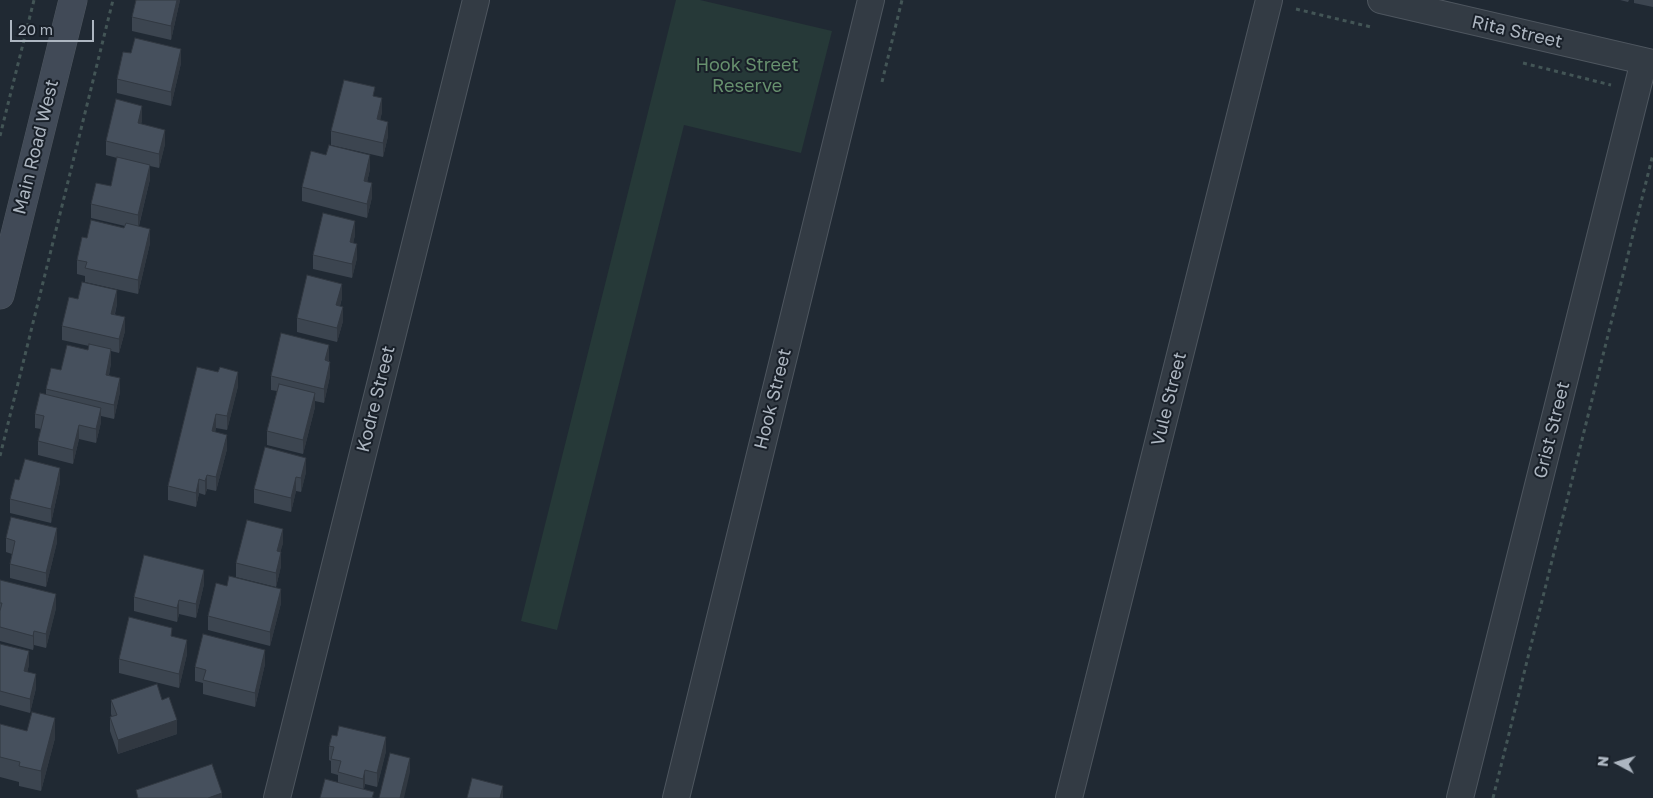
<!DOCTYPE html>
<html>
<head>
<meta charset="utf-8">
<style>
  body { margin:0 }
  #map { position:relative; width:1653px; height:798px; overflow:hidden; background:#202933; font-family:"Golos Text",sans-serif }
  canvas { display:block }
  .north { position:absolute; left:1593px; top:738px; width:50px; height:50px; -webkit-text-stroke:4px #192029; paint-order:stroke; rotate:276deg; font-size:14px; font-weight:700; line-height:20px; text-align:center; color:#adb6c1 }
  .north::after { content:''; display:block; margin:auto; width:18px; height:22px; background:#adb6c1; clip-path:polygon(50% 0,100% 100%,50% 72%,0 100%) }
  .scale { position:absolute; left:10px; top:20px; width:84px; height:22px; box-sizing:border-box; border:2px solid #adb6c1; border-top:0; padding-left:6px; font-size:15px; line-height:18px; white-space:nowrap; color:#adb6c1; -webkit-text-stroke:4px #192029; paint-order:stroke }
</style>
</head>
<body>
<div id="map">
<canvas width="1653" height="798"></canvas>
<div class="north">N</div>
<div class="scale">20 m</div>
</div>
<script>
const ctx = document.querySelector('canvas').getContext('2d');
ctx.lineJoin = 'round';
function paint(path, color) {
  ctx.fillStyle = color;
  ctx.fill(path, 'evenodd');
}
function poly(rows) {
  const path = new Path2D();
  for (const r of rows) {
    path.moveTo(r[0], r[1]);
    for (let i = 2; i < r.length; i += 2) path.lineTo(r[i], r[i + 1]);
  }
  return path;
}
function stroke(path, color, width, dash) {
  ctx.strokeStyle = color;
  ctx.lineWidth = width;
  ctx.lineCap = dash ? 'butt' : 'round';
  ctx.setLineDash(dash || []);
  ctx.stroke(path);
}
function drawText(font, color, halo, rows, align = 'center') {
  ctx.font = font + ' "Golos Text",sans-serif';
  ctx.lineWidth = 4;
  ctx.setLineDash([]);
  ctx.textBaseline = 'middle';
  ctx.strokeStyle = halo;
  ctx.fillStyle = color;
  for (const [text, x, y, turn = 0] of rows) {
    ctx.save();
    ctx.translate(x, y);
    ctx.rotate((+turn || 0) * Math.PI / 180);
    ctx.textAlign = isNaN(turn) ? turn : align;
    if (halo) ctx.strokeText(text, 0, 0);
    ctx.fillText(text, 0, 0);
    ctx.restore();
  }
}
paint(poly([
  [676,0,700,0,832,31,801,153,684,125,557,630,521,621]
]), '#263938');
const street = poly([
  [1381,0,1653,63],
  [277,798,476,0],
  [676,798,871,0],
  [1069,798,1269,0],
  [1460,798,1644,61]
]);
const secondary = poly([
  [0,295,73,0]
]);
stroke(street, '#4e565f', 28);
stroke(secondary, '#4e565f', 29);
stroke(poly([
  [1296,9,1371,27],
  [1523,63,1611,85],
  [882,82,902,0],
  [0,136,34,0],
  [0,456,113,0],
  [1493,798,1653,154]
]), '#435556', 3, [4, 4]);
stroke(street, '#333b44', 26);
stroke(secondary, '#414a57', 28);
paint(poly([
  [136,0,180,0,171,40,132,31,132,17],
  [1620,0,1629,0,1628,2],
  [1634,0,1653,0,1653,7,1634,3],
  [181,63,171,106,117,93,117,79],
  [375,97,382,112,380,120,388,136,383,157,331,145,331,131],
  [142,120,141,124,165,144,159,168,150,166,150,179,139,226,150,243,138,294,85,282,85,276,77,274,77,260,87,238,124,228,125,226,91,218,91,204,111,186,117,158,106,155,106,141],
  [370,169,367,182,372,197,367,218,302,201,302,187],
  [355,235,353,243,357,258,352,278,313,269,313,255],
  [342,298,340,306,343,321,337,342,297,332,297,318],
  [78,299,117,304,115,314,125,331,119,353,111,351,111,363,109,375,120,392,114,419,101,416,101,422,96,443,79,439,73,464,38,455,38,441,41,429,35,428,35,414,46,395,46,389,61,370,88,350,89,346,62,340,62,326],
  [329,359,329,361,330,376,324,403,315,401,315,407,303,454,267,445,267,431,277,391,271,390,271,376],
  [197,367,238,386,227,430,216,428,215,432,227,449,216,491,207,489,205,495,199,493,196,507,168,500,168,486],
  [306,472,301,492,296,491,291,512,254,503,254,489],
  [60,482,51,523,10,513,10,499],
  [6,538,57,542,46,587,10,578,10,564,12,554,6,552],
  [283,543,280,552,281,566,276,587,236,577,236,563],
  [0,580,56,608,46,648,34,645,33,650,0,641],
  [204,584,196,618,179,614,177,622,134,611,134,597],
  [281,603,270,646,208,630,208,616],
  [0,644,29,665,27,672,36,688,30,713,0,705],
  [187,654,179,688,119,673,119,659],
  [265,664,255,707,203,694,203,683,195,681,195,667],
  [111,700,162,700,177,734,118,754,110,731,110,717,112,717,111,714],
  [0,724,55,738,41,791,19,786,19,782,0,777],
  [329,746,386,751,377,787,365,784,364,789,374,798,338,783,338,775,331,773,331,761,329,760]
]), '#3c4550');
paint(poly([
  [177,0,180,0,171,40,171,26],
  [181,49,181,63,171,106,171,92],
  [382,98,382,112,377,133,377,119],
  [142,106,142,120,138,137,138,123],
  [388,122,388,136,383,157,383,143],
  [165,130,165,144,159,168,159,154],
  [370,155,370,169,364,195,364,181],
  [150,165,150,179,138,229,138,215],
  [372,183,372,197,367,218,367,204],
  [355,221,355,235,350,256,350,242],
  [150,229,150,243,138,294,138,280],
  [357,244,357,258,352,278,352,264],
  [342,284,342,298,336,319,336,305],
  [117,290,117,304,111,328,111,314],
  [343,307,343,321,337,342,337,328],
  [125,317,125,331,119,353,119,339],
  [329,345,329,359,325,374,325,360],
  [111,349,111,363,106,389,106,375],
  [330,362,330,376,324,403,324,389],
  [238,372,238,386,227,430,227,416],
  [120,378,120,392,114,419,114,405],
  [315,393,315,407,303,454,303,440],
  [101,408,101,422,96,443,96,429],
  [216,414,216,428,212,445,212,431],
  [79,425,79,439,73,464,73,450],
  [227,435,227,449,216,491,216,477],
  [306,458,306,472,301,492,301,478],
  [60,468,60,482,51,523,51,509],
  [207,475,207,489,205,495,205,481],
  [296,477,296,491,291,512,291,498],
  [199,479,199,493,196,507,196,493],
  [57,528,57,542,46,587,46,573],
  [283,529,283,543,277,565,277,551],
  [281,552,281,566,276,587,276,573],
  [204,570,204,584,196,618,196,604],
  [281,589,281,603,270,646,270,632],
  [56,594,56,608,46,648,46,634],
  [179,600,179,614,177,622,177,608],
  [34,631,34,645,33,650,33,636],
  [187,640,187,654,179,688,179,674],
  [265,650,265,664,255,707,255,693],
  [29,651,29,665,24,685,24,671],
  [36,674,36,688,30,713,30,699],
  [55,718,55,738,41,791,41,771],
  [177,720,177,734,118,754,118,740],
  [386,737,386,751,377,787,377,773],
  [410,758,410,772,404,798,400,798],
  [365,770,365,784,363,793,363,779],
  [503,786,503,798,500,798],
  [222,793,222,798,208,798]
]), '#313841');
const building = poly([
  [136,0,177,0,171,26,132,17,136,0],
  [135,38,181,49,171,92,117,79,123,52,131,53,135,38],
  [344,80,375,87,373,96,382,98,377,119,388,122,383,143,331,131,344,80],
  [116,99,142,106,138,123,165,130,159,154,106,141,116,99],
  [329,145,370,155,364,181,372,183,367,204,302,187,311,151,326,155,329,145],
  [117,157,150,165,138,215,91,204,96,183,111,186,117,157],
  [323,213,355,221,350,242,357,244,352,264,313,255,323,213],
  [91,220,124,228,126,223,150,229,138,280,85,268,87,262,77,260,82,237,87,238,91,220],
  [307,275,342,284,336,305,343,307,337,328,297,318,307,275],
  [82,282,117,290,111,314,125,317,119,339,62,326,69,297,78,299,82,282],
  [281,333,329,345,325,360,330,362,324,389,271,376,281,333],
  [89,344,111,349,106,375,120,378,114,405,46,389,51,368,61,370,67,345,88,350,89,344],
  [197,367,218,372,220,367,238,372,227,416,216,414,212,431,227,435,216,477,207,475,205,481,199,479,196,493,168,486,197,367],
  [279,384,315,393,303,440,267,431,279,384],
  [40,393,101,408,96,429,79,425,73,450,38,441,44,416,35,414,40,393],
  [265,447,306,458,301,478,296,477,291,498,254,489,265,447],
  [25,459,60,468,51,509,10,499,15,479,19,480,25,459],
  [11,517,57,528,46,573,10,564,15,541,6,538,11,517],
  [247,520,283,529,277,551,281,552,276,573,236,563,247,520],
  [144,555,204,570,196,604,179,600,177,608,134,597,144,555],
  [229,576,281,589,270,632,208,616,216,583,227,586,229,576],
  [0,580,56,594,46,634,34,631,33,636,0,627,0,611,2,603,0,603,0,580],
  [129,617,172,628,171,636,187,640,179,674,119,659,129,617],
  [203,634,265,650,255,693,203,680,206,670,195,667,203,634],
  [0,644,29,651,24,671,36,674,30,699,0,691,0,644],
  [157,684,162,700,169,697,177,720,118,740,110,717,117,715,111,700,157,684],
  [32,712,55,718,41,771,19,766,20,762,0,757,0,724,27,731,32,712],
  [339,726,386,737,377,773,365,770,363,779,338,772,341,761,331,759,334,747,329,746,332,735,337,736,339,726],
  [390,753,410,758,400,798,379,798,390,753],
  [212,764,222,793,208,798,138,798,136,790,212,764],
  [472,778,503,786,500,798,467,798,472,778],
  [325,779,374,792,372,798,320,798,325,779]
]);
paint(building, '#46505d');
stroke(building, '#313841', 1);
drawText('18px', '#adb6c1', '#192029', [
  ["Rita Street",1517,32,13],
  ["Main Road West",36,147,-76],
  ["Kodre Street",376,399,-76],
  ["Hook Street",773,399,-76],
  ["Vule Street",1169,399,-76],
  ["Grist Street",1552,430,-76]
]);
drawText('18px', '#67906e', '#192029', [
  ["Hook Street",747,65],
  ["Reserve",747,86]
]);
</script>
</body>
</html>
